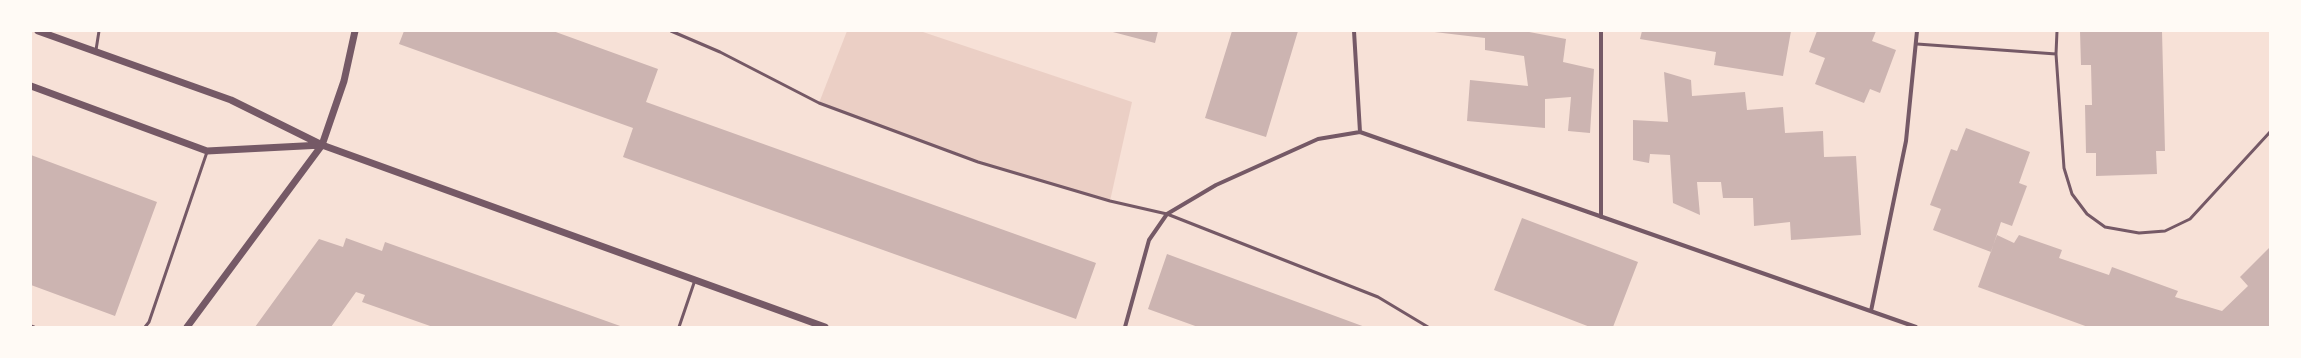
<!DOCTYPE html>
<html>
<head>
<meta charset="utf-8">
<style>
  body { margin:0 }
  #map { position:relative; width:2301px; height:358px; overflow:hidden; background:#f7e1d7; font-family:"Exo 2",sans-serif }
  canvas { display:block }
  .frame { position:absolute; inset:0; border:32px solid #fffaf5; pointer-events:none }
</style>
</head>
<body>
<div id="map">
<canvas width="2301" height="358"></canvas>
<div class="frame"></div>
</div>
<script>
const ctx = document.querySelector('canvas').getContext('2d');
ctx.lineJoin = 'round';
function paint(path, color) {
  ctx.fillStyle = color;
  ctx.fill(path, 'evenodd');
}
function poly(rows) {
  const path = new Path2D();
  for (const r of rows) {
    path.moveTo(r[0], r[1]);
    for (let i = 2; i < r.length; i += 2) path.lineTo(r[i], r[i + 1]);
  }
  return path;
}
function stroke(path, color, width, dash) {
  ctx.strokeStyle = color;
  ctx.lineWidth = width;
  ctx.lineCap = dash ? 'butt' : 'round';
  ctx.setLineDash(dash || []);
  ctx.stroke(path);
}
paint(poly([
  [847,31,920,31,1132,102,1110,201,978,162,819,103]
]), '#ebcfc5');
paint(poly([
  [404,31,553,31,658,69,646,102,1096,263,1076,319,623,157,633,128,399,44],
  [1109,31,1158,31,1155,43],
  [1232,31,1298,31,1266,137,1205,118],
  [1426,31,1524,31,1566,39,1563,62,1594,69,1590,133,1568,131,1571,97,1545,99,1545,128,1467,121,1470,80,1528,86,1524,56,1485,50,1485,38],
  [1642,31,1791,31,1783,76,1714,65,1716,52,1640,39],
  [1817,31,1876,31,1872,41,1896,50,1880,93,1870,89,1864,103,1815,84,1825,58,1809,52],
  [2080,31,2162,31,2165,151,2156,151,2157,174,2096,176,2096,153,2086,153,2085,105,2092,105,2091,65,2081,65],
  [1664,72,1691,80,1692,96,1745,92,1747,110,1783,107,1785,133,1823,131,1824,157,1856,156,1861,235,1791,240,1790,222,1754,226,1753,198,1723,198,1721,182,1697,182,1700,215,1673,203,1670,155,1650,154,1649,163,1633,160,1633,120,1668,122],
  [1966,128,2030,152,2019,183,2027,186,2012,226,2001,222,1991,252,1933,230,1941,209,1930,205,1951,149,1957,151],
  [31,155,157,202,115,316,31,285],
  [1522,218,1638,262,1613,327,1590,327,1494,290],
  [1997,235,2014,243,2019,235,2062,250,2059,258,2109,275,2112,267,2178,291,2175,297,2222,311,2248,286,2240,277,2270,247,2270,327,2088,327,1978,287],
  [346,238,382,251,385,242,623,327,433,327,362,302,365,295,356,292,331,327,255,327,319,239,343,247],
  [1167,254,1365,327,1198,327,1148,309]
]), '#ccb4b1');
stroke(poly([
  [671,31,720,52,819,103,978,162,1110,201,1167,214,1378,297,1428,327],
  [1917,44,2056,54,2057,31],
  [96,50,99,31],
  [2056,54,2064,168,2072,194,2087,214,2105,227,2139,233,2165,231,2190,219,2270,132],
  [31,326,34,327],
  [145,327,149,322,207,152],
  [679,327,695,280]
]), '#755966', 3);
stroke(poly([
  [1354,31,1360,132],
  [1601,31,1601,217],
  [1871,311,1906,141,1917,31],
  [1125,327,1149,240,1167,214,1216,185,1318,139,1360,132,1916,327]
]), '#755966', 4);
stroke(poly([
  [38,31,231,100,322,145,825,327],
  [31,86,207,151,322,145],
  [187,327,322,145,344,81,355,31]
]), '#755966', 7);
</script>
</body>
</html>
